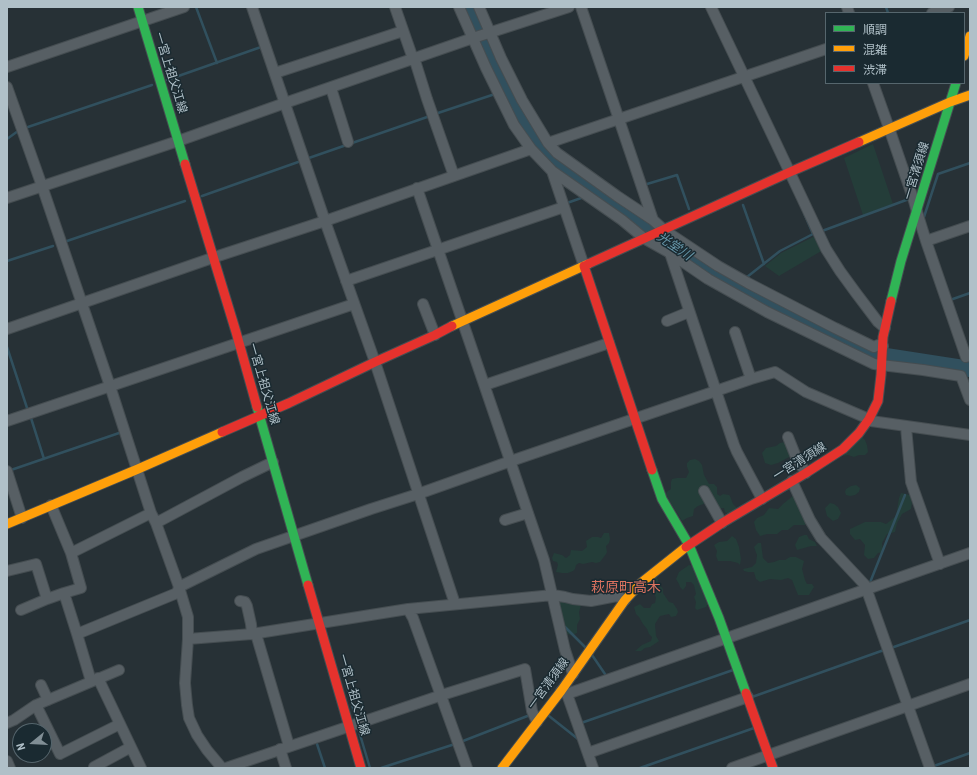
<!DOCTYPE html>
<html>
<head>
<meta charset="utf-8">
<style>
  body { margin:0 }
  #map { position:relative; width:977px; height:775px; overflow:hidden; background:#273136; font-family:"Roboto Condensed","Noto Sans JP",sans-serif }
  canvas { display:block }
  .frame { position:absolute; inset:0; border:8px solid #b0c0c8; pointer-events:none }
  .legend { position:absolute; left:825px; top:12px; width:140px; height:72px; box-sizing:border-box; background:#1a2a31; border:1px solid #56666d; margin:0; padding:5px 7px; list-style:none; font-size:12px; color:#b0c0c8 }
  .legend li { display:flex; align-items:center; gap:8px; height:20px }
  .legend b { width:20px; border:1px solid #56666d }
  .north { position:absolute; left:12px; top:723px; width:40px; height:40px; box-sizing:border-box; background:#1a2a31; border:1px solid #56666d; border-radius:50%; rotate:252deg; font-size:11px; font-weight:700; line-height:16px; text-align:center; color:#b0c0c8 }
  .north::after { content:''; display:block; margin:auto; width:14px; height:18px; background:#808e95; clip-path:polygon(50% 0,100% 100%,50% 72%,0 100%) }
</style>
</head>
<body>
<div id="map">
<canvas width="977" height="775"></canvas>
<div class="frame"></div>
<ul class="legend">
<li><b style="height:5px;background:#30b455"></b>順調</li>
<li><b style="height:5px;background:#ff9f0a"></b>混雑</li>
<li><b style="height:5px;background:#e5322d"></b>渋滞</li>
</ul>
<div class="north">N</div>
</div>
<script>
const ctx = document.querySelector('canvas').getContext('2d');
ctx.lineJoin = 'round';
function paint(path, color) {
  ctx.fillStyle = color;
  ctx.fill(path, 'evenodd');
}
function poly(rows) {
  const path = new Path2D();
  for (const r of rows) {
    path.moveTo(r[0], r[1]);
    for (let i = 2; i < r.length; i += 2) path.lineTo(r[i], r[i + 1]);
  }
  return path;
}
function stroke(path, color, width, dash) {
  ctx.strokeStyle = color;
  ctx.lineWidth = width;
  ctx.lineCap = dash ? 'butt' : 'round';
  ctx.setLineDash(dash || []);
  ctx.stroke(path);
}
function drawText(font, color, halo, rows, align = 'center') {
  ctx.font = font + ' "Roboto Condensed","Noto Sans JP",sans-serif';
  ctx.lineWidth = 3;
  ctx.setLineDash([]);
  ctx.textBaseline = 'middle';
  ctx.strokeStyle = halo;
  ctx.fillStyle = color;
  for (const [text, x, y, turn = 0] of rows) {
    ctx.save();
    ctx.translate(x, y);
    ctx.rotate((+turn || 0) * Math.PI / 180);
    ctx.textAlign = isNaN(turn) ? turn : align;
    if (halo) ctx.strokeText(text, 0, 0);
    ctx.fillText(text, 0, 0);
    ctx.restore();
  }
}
paint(poly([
  [873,144,893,204,863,215,844,158],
  [815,236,823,250,779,276,765,266,781,253],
  [861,436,865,440,867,445,868,452,865,455,859,455,854,457,848,455,843,456],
  [785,442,791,456,778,463,771,465,765,463,762,453,766,448,776,446,780,443],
  [695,459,699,461,702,465,704,475,709,484,714,484,717,487,717,494,720,496,723,494,729,495,730,496,733,504,737,508,728,514,725,512,724,508,717,509,706,503,698,506,694,509,693,516,687,518,682,521,665,494,668,491,671,489,671,482,672,479,677,478,686,478,689,472,687,467,687,463,690,460],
  [856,485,860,488,859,492,855,495,850,496,846,495,845,492,846,489,851,486],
  [901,493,910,495,912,503,911,509,902,514,897,523,895,532,887,534,882,543,883,552,878,553,874,558,868,559,864,555,865,545,860,539,855,540,850,534,850,529,865,522,881,522,886,524,890,521,896,516,899,498],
  [794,495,807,518,805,525,794,525,788,530,782,530,777,534,767,534,760,536,756,530,754,522,757,518,764,515,769,508,778,509,783,504],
  [830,503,834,504,838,507,841,513,838,519,833,521,827,516,825,508],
  [604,533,609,533,610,539,609,543,606,546,607,552,606,554,600,562,596,563,592,562,583,564,579,563,576,565,575,569,573,571,568,573,562,573,556,572,558,565,557,562,553,561,552,558,554,553,562,555,566,558,570,555,571,550,582,551,587,547,586,541,592,537,598,537,601,538],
  [804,535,807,535,809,539,815,542,817,546,811,546,797,550,795,545,799,537],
  [732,536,736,539,739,547,741,559,740,565,738,563,730,561,718,561,716,556,717,551,714,545,719,542,727,541],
  [758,543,761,543,763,558,768,563,774,562,779,560,785,560,790,557,796,557,804,561,802,569,805,580,807,584,812,584,814,587,809,595,798,595,792,580,788,578,781,580,770,579,760,582,756,579,754,572,748,572,744,571,743,569,752,567,756,563,757,555,754,547],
  [689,565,694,566,708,604,706,607,697,610,695,608,696,602,694,597,696,594,694,585,691,582,686,582,686,586,683,590,680,587,679,584,676,579,679,572],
  [655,576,658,579,659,584,663,589,663,593,669,602,673,603,677,609,678,612,676,616,671,617,669,614,660,616,655,624,656,636,659,641,650,647,645,648,641,651,635,651,642,645,651,641,652,637,649,634,647,629,643,624,639,617,636,614,634,607,640,604,644,608,650,608,652,604,655,603,656,598,654,592,654,589,648,581],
  [565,599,570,604,575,602,581,605,579,612,580,619,577,625,577,633,572,635,567,634,563,632,557,605,559,600]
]), '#243d39');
stroke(poly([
  [196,7,217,63],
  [886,7,888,13],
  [167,80,261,47,262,49],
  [435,114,495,94],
  [25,128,152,85],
  [7,139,18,131],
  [306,159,430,116],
  [647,184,677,175,689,209],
  [590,195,596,192],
  [202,196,301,161],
  [567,203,584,197],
  [743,205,764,264],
  [923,220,938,174,970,163],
  [822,231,909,199],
  [64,242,185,201],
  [7,261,53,246],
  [747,277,780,251,813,234,804,213],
  [950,300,970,293],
  [7,347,28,411],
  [31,418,44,459],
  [12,472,11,470,122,432],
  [869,585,905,495],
  [563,627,565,627,586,648],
  [891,648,970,620],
  [592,655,607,677],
  [346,684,356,718],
  [752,697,884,650],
  [549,716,578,739],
  [581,724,581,723,733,670],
  [358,728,370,768],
  [315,741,316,741,325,768],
  [463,741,530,715],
  [934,766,970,753],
  [381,768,455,744],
  [640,768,754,728]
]), '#31505e', 2.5);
stroke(poly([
  [470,7,480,29,499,74,520,115,535,139,546,153,596,192,677,250,741,289,794,316,873,354,970,369]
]), '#31505e', 16);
const street = poly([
  [252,7,325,221,375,362,455,604],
  [395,7,411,53,416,64,427,99,454,176],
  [459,7,486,68,514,125,531,149,552,171,584,266],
  [479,7,501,58,522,100,548,143,557,153,617,196,653,220,664,230,718,266,748,283,835,328,874,347,878,345,883,346],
  [581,7,653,220],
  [711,7,775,141,826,249,840,271,856,293,878,322,885,328],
  [847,7,849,13],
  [932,13,949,7],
  [7,67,184,7],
  [275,73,403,31],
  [873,83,889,128,914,201,917,212,926,241,966,357,970,356],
  [7,87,42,186,110,386,151,513,156,523,179,587,188,617,188,639,185,683,187,705,189,718,197,735,207,750,222,768],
  [331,88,348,142],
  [548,143,826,49],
  [552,171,622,220,645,239,670,253,734,445,737,452,762,499],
  [417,188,544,560,565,650,573,674],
  [7,198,181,140,285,103,473,38,569,7],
  [926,241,970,226],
  [670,253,708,279,767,312,874,364,881,365,923,370,961,376,970,400],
  [346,281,564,207],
  [423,304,435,335],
  [667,321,689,312],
  [7,329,218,256,325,221,531,149],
  [735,332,751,379],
  [485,385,609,343],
  [7,421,354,304],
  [906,427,911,482,940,564],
  [788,437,796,457,806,473],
  [7,471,22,518],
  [792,481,810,520,821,538,865,585,930,768],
  [704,491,722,523],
  [51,505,71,553,81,588,64,593,77,634,91,681],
  [505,520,528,513],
  [156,523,242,477,273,462],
  [71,553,151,513],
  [7,571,36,564,47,599],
  [240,601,245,602,247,606,251,624,252,634],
  [408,609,413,618,467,768],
  [21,610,47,599,64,593],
  [77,634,177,593,179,587,256,549,371,509,418,494,511,461,751,379,775,372,806,392,869,419,871,421,970,435],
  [256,634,289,746],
  [188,639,252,634,408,609,553,595,565,597,573,599,591,601,617,596,625,600],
  [98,678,141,768],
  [41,685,48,700],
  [561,691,567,694,970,553],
  [567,694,593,768],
  [36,705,60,754,120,724],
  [7,723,14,720,36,705,119,670],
  [280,749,286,768],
  [588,753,748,697],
  [7,761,10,768],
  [94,767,131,747],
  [226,768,442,695,525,669,532,711,537,722],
  [732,768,970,684]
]);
const fast = poly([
  [138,7,185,164],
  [891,301,901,261,956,83],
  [257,407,308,585],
  [652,470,662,499,689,545,719,618,746,693]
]);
const slow = poly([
  [964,56,970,36],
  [859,142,950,102,970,95],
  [452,326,588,264],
  [7,524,138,469,222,432],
  [502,768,561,691,625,600,642,582,686,547]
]);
const jam = poly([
  [185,164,236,332,257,407],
  [588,264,790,172,859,142],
  [584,266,652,470],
  [222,432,289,403,375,362,435,335,452,326],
  [686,547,722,523,806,473,843,449,859,433,869,419,878,401,881,375,883,337,891,301],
  [308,585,361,768],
  [746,693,773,768]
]);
stroke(street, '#454d51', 12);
stroke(fast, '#454d51', 11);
stroke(slow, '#454d51', 11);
stroke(jam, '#454d51', 11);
stroke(street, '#575f64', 10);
stroke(fast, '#30b455', 9);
stroke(slow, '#ff9f0a', 9);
stroke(jam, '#e5322d', 9);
drawText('12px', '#b0c0c8', '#1a2a31', [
  ["一宮上祖父江線",170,73,73],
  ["一宮清須線",917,171,-73],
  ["一宮上祖父江線",263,384,74],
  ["一宮清須線",800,462,-32],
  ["一宮清須線",549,684,-54],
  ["一宮上祖父江線",353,695,74]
]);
drawText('italic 13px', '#6696a9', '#1a2a31', [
  ["光堂川",674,247,34]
]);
drawText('14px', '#dc7360', '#1a2a31', [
  ["萩原町高木",626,588]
]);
</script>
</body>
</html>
